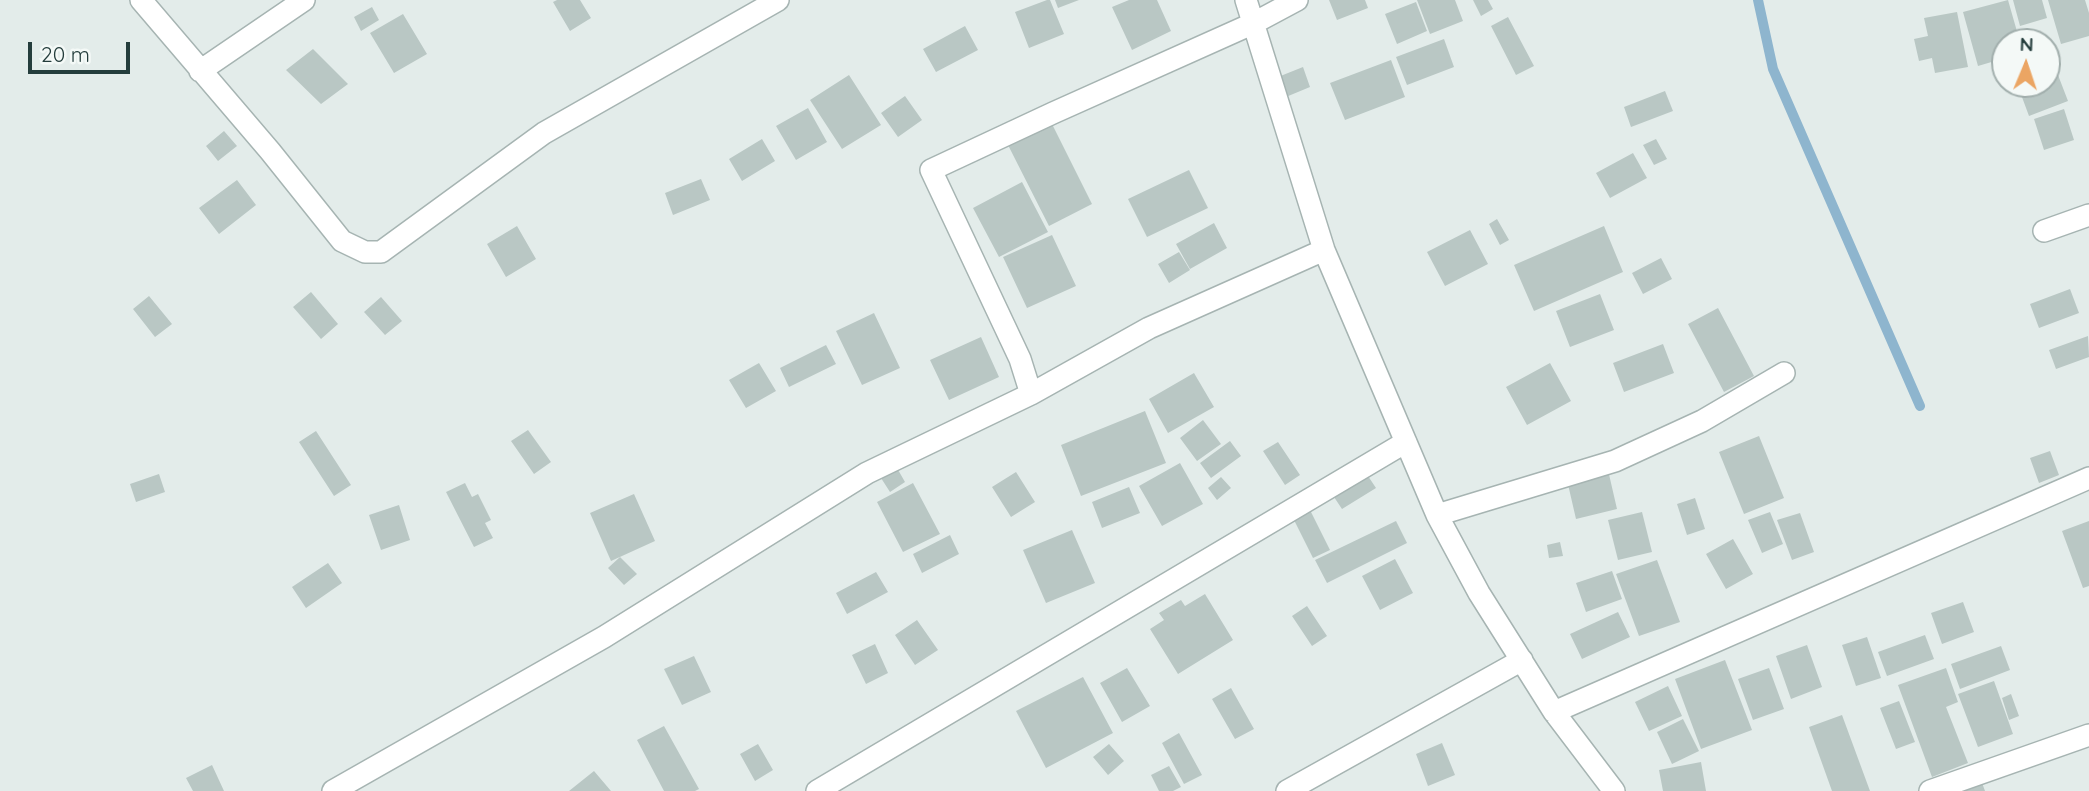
<!DOCTYPE html>
<html>
<head>
<meta charset="utf-8">
<style>
  body { margin:0 }
  #map { position:relative; width:2089px; height:791px; overflow:hidden; background:#e3ecea; font-family:Quicksand,sans-serif }
  canvas { display:block }
  .north { position:absolute; left:1991px; top:28px; width:70px; height:70px; box-sizing:border-box; background:#f4f9f7; border:2px solid #a1aeac; border-radius:50%; rotate:2deg; font-size:19px; font-weight:700; line-height:28px; text-align:center; color:#243d3c }
  .north::after { content:''; display:block; margin:auto; width:24px; height:32px; background:#eba563; clip-path:polygon(50% 0,100% 100%,50% 72%,0 100%) }
  .scale { position:absolute; left:28px; top:42px; width:102px; height:32px; box-sizing:border-box; border:4px solid #243d3c; border-top:0; padding-left:9px; font-size:21px; line-height:24px; white-space:nowrap; color:#243d3c; -webkit-text-stroke:5px #f4f9f7; paint-order:stroke }
</style>
</head>
<body>
<div id="map">
<canvas width="2089" height="791"></canvas>
<div class="north">N</div>
<div class="scale">20 m</div>
</div>
<script>
const ctx = document.querySelector('canvas').getContext('2d');
ctx.lineJoin = 'round';
function poly(rows) {
  const path = new Path2D();
  for (const r of rows) {
    path.moveTo(r[0], r[1]);
    for (let i = 2; i < r.length; i += 2) path.lineTo(r[i], r[i + 1]);
  }
  return path;
}
function stroke(path, color, width, dash) {
  ctx.strokeStyle = color;
  ctx.lineWidth = width;
  ctx.lineCap = dash ? 'butt' : 'round';
  ctx.setLineDash(dash || []);
  ctx.stroke(path);
}
function paint(path, color) {
  ctx.fillStyle = color;
  ctx.fill(path, 'evenodd');
}
stroke(poly([
  [1758,0,1773,69,1920,406]
]), '#8eb5ce', 10);
paint(poly([
  [557,0,580,0,591,18,570,31,553,2],
  [1047,0,1050,0,1064,34,1029,48,1015,12],
  [1055,0,1079,0,1058,8],
  [1129,0,1157,0,1171,31,1132,50,1112,7],
  [1329,0,1365,0,1368,8,1337,20],
  [1417,0,1455,0,1463,21,1430,34],
  [1473,0,1488,0,1493,9,1481,16],
  [2008,0,2020,42,2005,42,2005,58,1978,66,1963,12],
  [2013,0,2042,0,2047,18,2020,26],
  [2048,0,2085,0,2089,13,2089,36,2061,44],
  [1416,2,1427,31,1397,44,1385,14],
  [372,7,379,20,361,31,354,17],
  [1957,12,1968,67,1935,73,1932,58,1919,61,1914,39,1928,36,1924,18],
  [403,14,427,54,394,73,370,33],
  [1508,17,1534,66,1516,75,1491,26],
  [965,26,978,50,936,72,923,49],
  [1444,39,1454,67,1407,85,1396,57],
  [313,49,348,84,321,104,286,70],
  [1391,60,1405,97,1345,120,1330,83],
  [1303,67,1310,87,1281,99,1273,79],
  [849,75,881,125,842,149,810,100],
  [2058,75,2068,101,2029,116,2019,89,2032,84,2047,84,2047,79],
  [1665,91,1673,111,1631,127,1624,107],
  [905,96,922,120,898,137,881,113],
  [808,108,827,142,796,160,776,126],
  [2064,109,2074,140,2044,150,2034,119],
  [1052,124,1092,204,1049,226,1008,145],
  [224,131,237,146,218,161,206,146],
  [762,139,775,161,742,181,729,159],
  [1656,139,1667,159,1654,165,1643,145],
  [1633,153,1647,178,1610,198,1596,173],
  [1189,170,1208,208,1147,237,1128,199],
  [701,179,710,200,673,215,665,193],
  [237,180,256,205,219,234,199,208],
  [1022,182,1048,232,999,257,973,208],
  [1497,219,1509,240,1500,245,1489,224],
  [1214,223,1227,248,1190,269,1176,244],
  [517,226,536,259,506,277,487,244],
  [1604,226,1623,272,1534,311,1514,265],
  [1470,230,1488,264,1445,286,1427,252],
  [1052,235,1076,286,1027,308,1003,257],
  [1179,252,1190,270,1169,283,1158,264],
  [1661,258,1672,279,1643,294,1632,273],
  [2070,289,2079,313,2039,328,2030,304],
  [311,292,338,324,321,339,293,307],
  [1600,294,1614,330,1570,347,1556,311],
  [149,296,172,324,155,337,133,309],
  [381,297,402,321,385,335,364,312],
  [1718,308,1754,376,1724,392,1688,324],
  [874,313,900,368,862,385,836,331],
  [2088,336,2089,357,2056,369,2049,350],
  [981,337,999,377,949,400,930,360],
  [1663,344,1674,373,1624,392,1613,363],
  [826,345,836,364,789,387,780,368],
  [759,363,776,391,746,408,729,380],
  [1550,363,1571,401,1527,425,1506,387],
  [1194,373,1214,407,1168,433,1149,399],
  [1145,411,1166,463,1081,496,1061,445],
  [1203,420,1221,444,1197,461,1180,438],
  [528,430,551,462,534,474,511,441],
  [316,431,351,485,334,496,299,442],
  [1759,436,1784,498,1744,514,1719,452],
  [1230,441,1241,456,1211,478,1200,463],
  [1278,442,1300,475,1285,485,1263,451],
  [2050,451,2059,475,2039,483,2030,458],
  [1180,463,1203,504,1162,526,1139,486],
  [897,468,905,482,890,492,881,478],
  [1608,470,1617,509,1576,519,1567,480],
  [1016,472,1035,502,1011,517,992,487],
  [1366,473,1376,488,1342,509,1332,494],
  [159,474,165,492,136,502,130,484],
  [1221,477,1231,488,1217,500,1208,488],
  [465,483,472,497,478,494,491,520,485,523,493,538,474,547,446,492],
  [913,483,940,534,903,552,877,502],
  [1129,487,1140,513,1102,528,1092,502],
  [634,494,655,541,611,561,590,513],
  [1695,498,1705,529,1687,535,1677,504],
  [399,505,410,540,381,550,369,515],
  [1308,506,1330,550,1313,558,1291,514],
  [1642,512,1652,552,1618,560,1608,520],
  [1770,512,1783,544,1762,553,1748,520],
  [1800,513,1814,552,1792,560,1777,520],
  [1396,521,1407,543,1327,583,1315,560],
  [2089,521,2089,586,2083,588,2062,531],
  [1072,530,1095,583,1046,603,1023,550],
  [950,535,959,554,922,573,913,554],
  [1733,539,1753,574,1726,589,1706,554],
  [1560,542,1563,556,1549,558,1547,545],
  [620,557,637,574,624,585,608,568],
  [1395,559,1413,593,1380,610,1362,576],
  [1657,560,1680,622,1639,636,1616,574],
  [328,563,342,583,306,608,292,587],
  [1612,571,1622,599,1586,612,1576,583],
  [876,572,888,592,847,614,836,593],
  [1205,594,1233,640,1178,674,1150,629,1164,620,1159,613,1181,600,1185,606],
  [1963,602,1974,632,1942,644,1931,613],
  [1307,606,1327,636,1312,646,1292,616],
  [1618,612,1630,637,1582,659,1570,634],
  [917,620,938,650,915,665,895,635],
  [1925,635,1934,659,1887,676,1878,652],
  [1867,637,1881,678,1856,686,1842,645],
  [875,644,888,673,866,684,852,655],
  [1807,645,1822,687,1791,699,1776,656],
  [2001,646,2010,670,1960,689,1951,664],
  [694,656,711,692,682,705,664,669],
  [1725,660,1752,730,1701,749,1675,679],
  [1127,668,1150,706,1122,722,1100,683],
  [1769,668,1784,709,1753,720,1738,679],
  [1946,668,1958,702,1946,707,1968,763,1932,777,1898,685],
  [1083,677,1113,733,1046,768,1016,711],
  [1994,681,2013,734,1978,747,1958,694],
  [1668,686,1682,716,1649,731,1635,702],
  [1231,688,1254,729,1235,739,1212,699],
  [2011,694,2019,716,2009,720,2002,698],
  [1899,701,1915,742,1896,749,1880,708],
  [1842,715,1870,791,1832,791,1809,727],
  [1683,719,1699,751,1672,764,1657,732],
  [664,726,699,789,695,791,664,791,637,740],
  [1179,733,1202,775,1184,784,1162,743],
  [1442,743,1455,775,1428,786,1416,754],
  [758,744,773,770,755,781,740,754],
  [1109,744,1124,761,1108,775,1093,757],
  [1701,762,1706,791,1663,791,1659,770],
  [212,765,224,791,193,791,186,778],
  [1169,766,1181,787,1173,791,1159,791,1151,775],
  [594,771,611,791,569,791],
  [1981,780,1985,791,1955,791]
]), '#b9c7c4');
const street = poly([
  [141,0,270,151,342,241,365,252,381,252,544,133,778,0],
  [1246,0,1324,250,1437,515,1479,593,1554,712,1614,791],
  [200,71,304,0],
  [2044,231,2089,215],
  [1031,394,1020,359,931,170,1053,113,1254,23,1297,0],
  [1437,515,1615,461,1702,421,1784,373],
  [1554,712,2089,478],
  [333,791,604,637,867,473,1031,394,1149,328,1324,250],
  [817,791,1406,442],
  [1287,791,1522,660],
  [1930,791,2089,735]
]);
stroke(street, '#a6b4b2', 24);
stroke(street, '#fff', 21);
</script>
</body>
</html>
